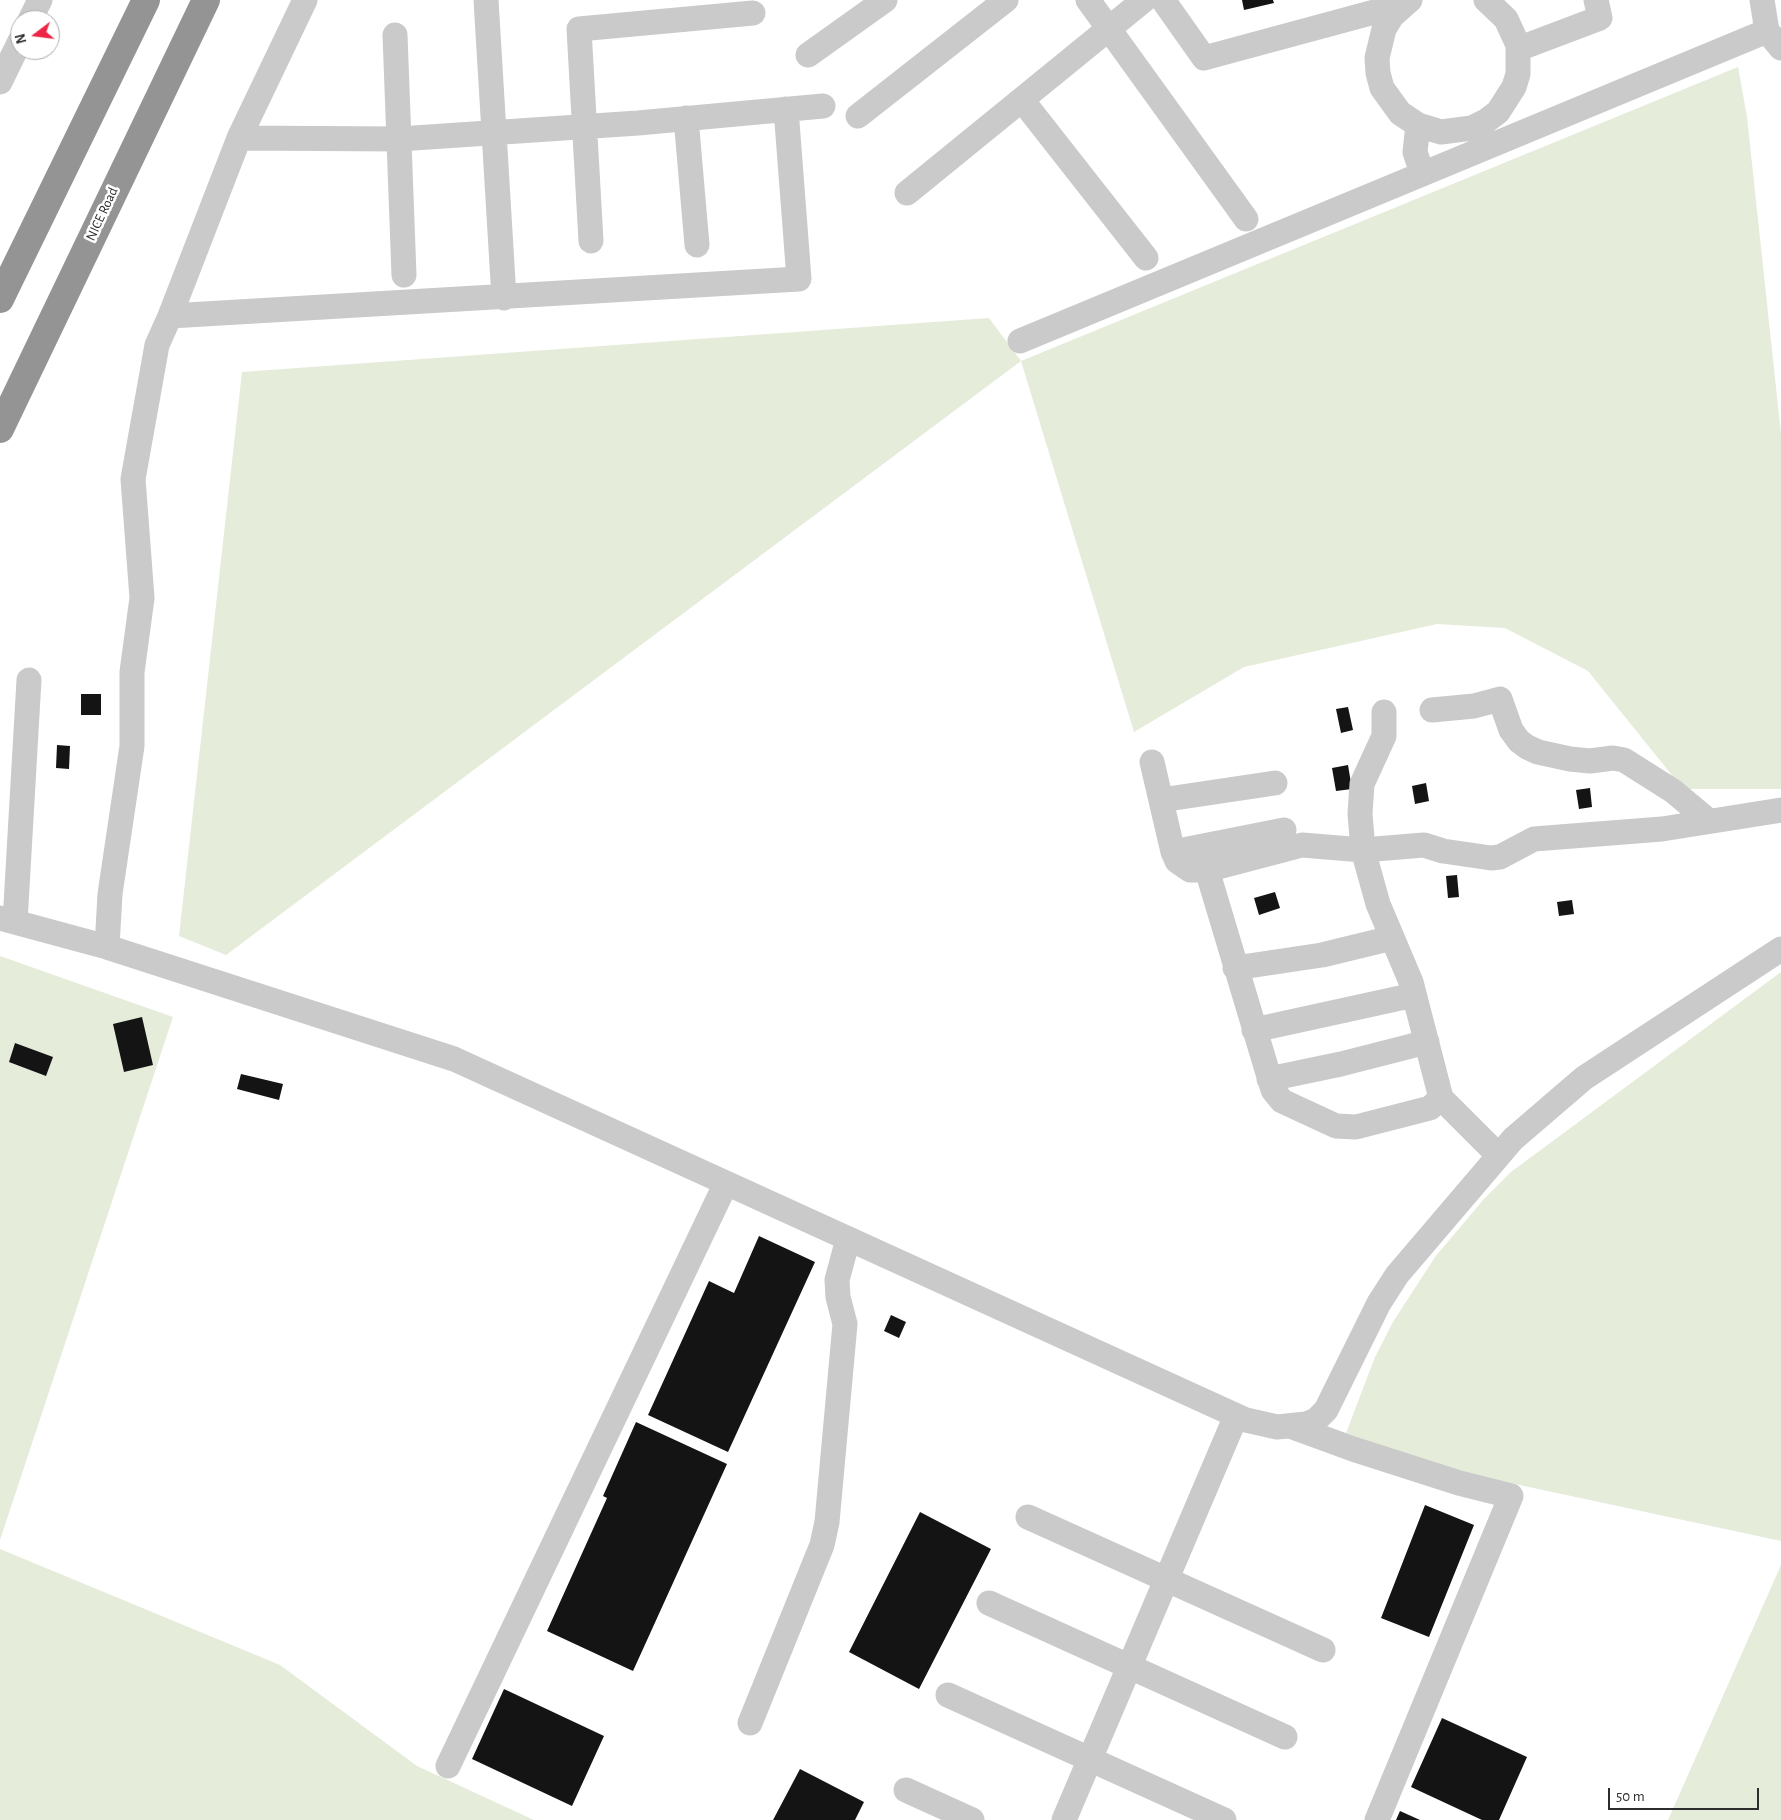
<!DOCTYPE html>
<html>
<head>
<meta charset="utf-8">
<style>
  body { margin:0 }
  #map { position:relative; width:1781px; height:1820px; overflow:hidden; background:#fff; font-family:"Alegreya Sans",sans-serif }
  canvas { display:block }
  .north { position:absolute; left:10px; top:10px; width:50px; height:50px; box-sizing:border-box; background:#fff; border:1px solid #ababab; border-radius:50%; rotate:255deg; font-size:14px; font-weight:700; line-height:20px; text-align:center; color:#2d2d2d }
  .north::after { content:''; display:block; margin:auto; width:18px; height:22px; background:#ee2544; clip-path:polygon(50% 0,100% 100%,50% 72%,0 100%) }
  .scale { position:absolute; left:1608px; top:1788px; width:151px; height:22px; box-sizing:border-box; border:2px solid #2d2d2d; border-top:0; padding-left:6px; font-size:15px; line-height:18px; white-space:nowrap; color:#2d2d2d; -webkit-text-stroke:4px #fff; paint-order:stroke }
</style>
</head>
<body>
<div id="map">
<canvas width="1781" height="1820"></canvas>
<div class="north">N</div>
<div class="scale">50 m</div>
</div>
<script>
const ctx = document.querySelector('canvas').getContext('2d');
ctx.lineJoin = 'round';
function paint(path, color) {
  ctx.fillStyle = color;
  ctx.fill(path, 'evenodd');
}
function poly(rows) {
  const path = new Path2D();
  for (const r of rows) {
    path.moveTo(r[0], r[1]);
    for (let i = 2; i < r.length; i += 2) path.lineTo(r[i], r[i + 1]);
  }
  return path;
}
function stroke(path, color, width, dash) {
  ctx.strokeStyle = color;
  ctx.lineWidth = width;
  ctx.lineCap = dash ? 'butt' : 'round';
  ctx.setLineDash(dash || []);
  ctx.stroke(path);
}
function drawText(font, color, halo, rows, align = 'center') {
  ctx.font = font + ' "Alegreya Sans",sans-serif';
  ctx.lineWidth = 5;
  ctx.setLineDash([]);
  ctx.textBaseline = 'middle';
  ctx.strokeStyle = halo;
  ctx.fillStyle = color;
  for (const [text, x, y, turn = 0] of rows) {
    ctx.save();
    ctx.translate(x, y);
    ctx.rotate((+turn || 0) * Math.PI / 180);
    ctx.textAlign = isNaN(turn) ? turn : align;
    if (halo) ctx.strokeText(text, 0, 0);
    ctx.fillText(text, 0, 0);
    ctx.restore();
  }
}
paint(poly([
  [1738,67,1747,117,1781,434,1781,789,1683,789,1588,671,1505,628,1437,624,1244,667,1134,732,1021,361,226,955,179,936,242,372,989,318,1021,361],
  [0,956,173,1017,0,1540],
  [1781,972,1781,1541,1431,1466,1346,1433,1375,1357,1393,1322,1435,1257,1484,1199,1511,1172],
  [0,1549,280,1665,417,1766,534,1820,0,1820],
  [1781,1565,1781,1820,1668,1820]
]), '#e5ecda');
paint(poly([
  [1242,0,1273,0,1274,3,1244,10],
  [81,694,101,694,101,715,81,715],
  [1348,707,1353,730,1341,733,1336,709],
  [57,745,70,746,69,769,56,768],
  [1348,765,1352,789,1336,791,1332,768],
  [1426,783,1429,801,1415,804,1412,786],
  [1590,788,1592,807,1579,809,1576,790],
  [1457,875,1459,897,1448,898,1446,876],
  [1275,892,1280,908,1259,915,1254,898],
  [1572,900,1574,914,1559,916,1557,902],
  [142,1017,153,1065,124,1072,113,1024],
  [15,1043,53,1057,46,1076,9,1062],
  [241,1074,283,1084,279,1100,237,1089],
  [759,1236,815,1262,728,1452,648,1415,709,1281,734,1293],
  [891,1315,906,1322,899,1338,884,1331],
  [636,1422,727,1464,633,1671,547,1631,607,1498,603,1496],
  [1425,1505,1474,1525,1429,1637,1381,1618],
  [920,1512,991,1549,919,1689,849,1652],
  [504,1689,604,1736,572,1806,472,1759],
  [1442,1718,1527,1757,1499,1820,1482,1820,1411,1787],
  [800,1769,864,1802,855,1820,773,1820],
  [1400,1811,1420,1820,1396,1820]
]), '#141414');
stroke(poly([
  [486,0,504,298],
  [1088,0,1246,219],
  [1163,0,1204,58,1404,4],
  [1410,0,1392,16,1384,29,1377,58,1378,73,1382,88,1400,113,1418,125,1441,132,1472,128,1486,121,1498,112,1514,87,1518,74,1518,45,1506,19,1486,0],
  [1762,0,1767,31,1781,48],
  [30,20,40,0],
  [395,35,404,275],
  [1518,49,1600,18,1596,0],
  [808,55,885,0],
  [0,82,20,41],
  [1022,100,1146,258],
  [858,116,1006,0],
  [686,118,697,245],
  [1418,125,1415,152,1422,173],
  [239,138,399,139,638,123,823,106],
  [907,193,1144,0],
  [591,241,579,29,753,13],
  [170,316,239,138,305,0],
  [1020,341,1767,31],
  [1432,710,1474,706,1500,699,1511,730,1519,741,1527,747,1538,752,1570,759,1590,761,1613,758,1624,760,1673,791,1709,821],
  [1384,712,1384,736,1362,784,1360,814,1363,850,1378,904,1411,982,1441,1098,1498,1155],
  [1152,762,1173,852,1177,861,1190,870,1207,870,1302,845,1363,850,1424,845,1443,851,1491,858,1500,857,1534,839,1662,829,1781,810],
  [1161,800,1275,783],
  [1173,852,1284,830],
  [1207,870,1273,1090,1282,1101,1336,1126,1356,1127,1430,1108,1441,1098],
  [0,918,107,947,454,1059,1246,1420,1277,1427,1306,1424,1316,1420,1326,1410,1379,1303,1397,1275,1513,1139,1584,1078,1781,949],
  [15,922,29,680],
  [107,947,110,894,132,746,132,672,142,598,133,479,157,345,170,316,799,279,786,109],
  [1235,968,1322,955,1392,938],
  [1254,1030,1414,995],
  [1269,1079,1341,1064,1427,1042],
  [1290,1426,1353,1449,1459,1483,1511,1496,1377,1820],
  [1028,1517,1323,1650],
  [989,1603,1285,1737],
  [948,1695,1224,1820],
  [750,1723,822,1545,827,1522,845,1324,838,1297,837,1280,848,1239],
  [448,1766,726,1183],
  [906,1790,972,1820],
  [1064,1820,1236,1416]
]), '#cacaca', 25);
stroke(poly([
  [0,299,146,0],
  [0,429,206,0]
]), '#949494', 28);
drawText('14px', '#2d2d2d', '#fff', [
  ["NICE Road",102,214,-65]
]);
</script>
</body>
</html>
